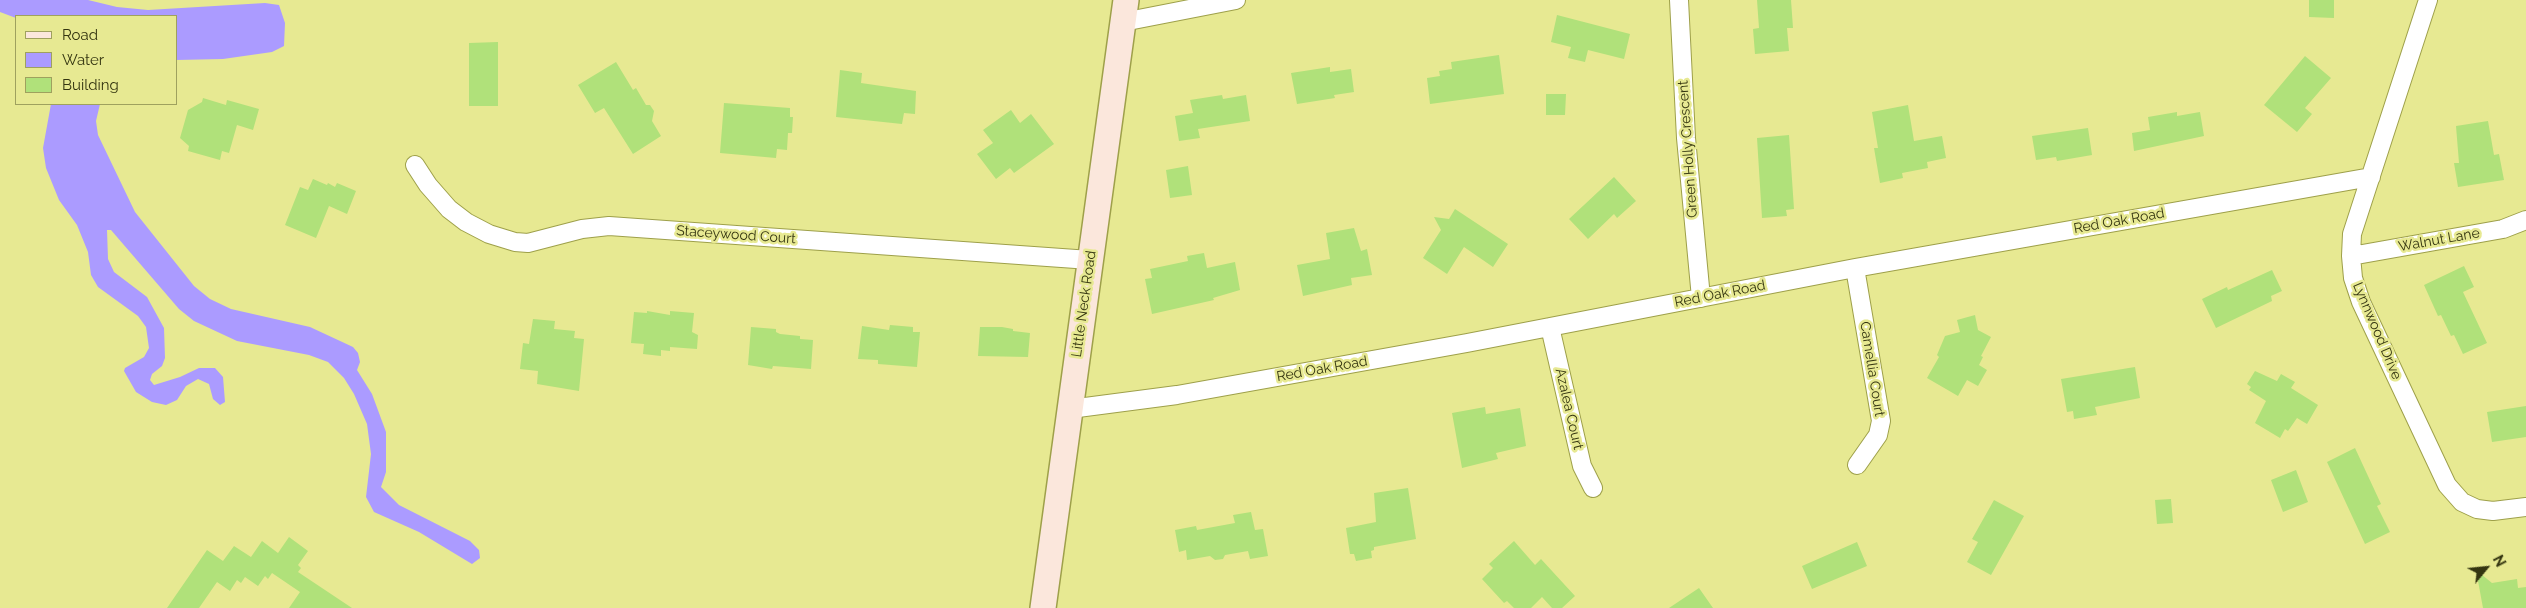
<!DOCTYPE html>
<html>
<head>
<meta charset="utf-8">
<style>
  body { margin:0 }
  #map { position:relative; width:2526px; height:608px; overflow:hidden; background:#e7e992; font-family:Raleway,sans-serif }
  canvas { display:block }
  .legend { position:absolute; left:15px; top:15px; width:162px; height:90px; box-sizing:border-box; background:#e7e992; border:1px solid #9fa15e; margin:0; padding:6px 9px; list-style:none; font-size:15px; color:#343510 }
  .legend li { display:flex; align-items:center; gap:10px; height:25px }
  .legend b { width:25px; border:1px solid #9fa15e }
  .north { position:absolute; left:2461px; top:543px; width:50px; height:50px; -webkit-text-stroke:4px #e7e992; paint-order:stroke; rotate:62deg; font-size:14px; font-weight:700; line-height:20px; text-align:center; color:#343510 }
  .north::after { content:''; display:block; margin:auto; width:18px; height:22px; background:#343510; clip-path:polygon(50% 0,100% 100%,50% 72%,0 100%) }
</style>
</head>
<body>
<div id="map">
<canvas width="2526" height="608"></canvas>
<ul class="legend">
<li><b style="height:6px;background:#fbe7dc"></b>Road</li>
<li><b style="height:14px;background:#ab9bff"></b>Water</li>
<li><b style="height:14px;background:#b0e17a"></b>Building</li>
</ul>
<div class="north">N</div>
</div>
<script>
const ctx = document.querySelector('canvas').getContext('2d');
ctx.lineJoin = 'round';
function paint(path, color) {
  ctx.fillStyle = color;
  ctx.fill(path, 'evenodd');
}
function poly(rows) {
  const path = new Path2D();
  for (const r of rows) {
    path.moveTo(r[0], r[1]);
    for (let i = 2; i < r.length; i += 2) path.lineTo(r[i], r[i + 1]);
  }
  return path;
}
function stroke(path, color, width, dash) {
  ctx.strokeStyle = color;
  ctx.lineWidth = width;
  ctx.lineCap = dash ? 'butt' : 'round';
  ctx.setLineDash(dash || []);
  ctx.stroke(path);
}
function drawText(font, color, halo, rows, align = 'center') {
  ctx.font = font + ' Raleway,sans-serif';
  ctx.lineWidth = 5;
  ctx.setLineDash([]);
  ctx.textBaseline = 'middle';
  ctx.strokeStyle = halo;
  ctx.fillStyle = color;
  for (const [text, x, y, turn = 0] of rows) {
    ctx.save();
    ctx.translate(x, y);
    ctx.rotate((+turn || 0) * Math.PI / 180);
    ctx.textAlign = isNaN(turn) ? turn : align;
    if (halo) ctx.strokeText(text, 0, 0);
    ctx.fillText(text, 0, 0);
    ctx.restore();
  }
}
paint(poly([
  [0,0,88,0,117,7,148,10,265,3,279,5,285,23,284,46,272,52,223,59,176,60,176,16,16,18,0,12],
  [51,104,100,104,96,121,98,135,135,212,194,286,210,299,231,309,310,327,353,347,358,353,360,362,357,370,372,394,386,432,386,472,381,487,399,505,470,541,479,550,480,558,472,564,419,532,374,512,366,497,371,454,367,424,354,394,344,378,328,362,309,355,237,341,194,321,179,309,111,230,107,230,108,259,114,272,147,297,164,328,165,358,162,366,152,374,150,380,154,385,180,377,199,368,215,368,223,377,225,402,220,405,213,399,209,384,198,379,186,386,177,400,166,405,152,402,136,392,124,371,125,368,144,357,149,348,146,327,138,316,98,287,91,275,88,252,77,225,59,200,46,168,43,148]
]), '#ab9bff');
paint(poly([
  [1757,0,1791,0,1793,28,1787,28,1789,51,1755,54,1753,29,1759,28],
  [2309,0,2334,0,2334,18,2309,17],
  [1557,15,1630,34,1624,59,1588,50,1585,62,1568,58,1571,47,1551,42],
  [498,42,498,106,469,106,469,43],
  [1499,55,1504,94,1430,104,1427,78,1440,76,1439,71,1452,69,1451,62],
  [2305,56,2331,78,2305,108,2312,114,2297,132,2264,105],
  [616,62,633,90,636,88,646,105,650,105,654,111,652,121,661,136,633,154,604,108,595,113,578,85],
  [1330,67,1330,72,1351,69,1354,92,1334,95,1335,98,1297,104,1291,73],
  [840,70,862,73,861,83,916,91,915,114,904,113,902,124,836,117],
  [1546,94,1566,94,1565,115,1546,115],
  [1222,95,1223,99,1246,95,1250,121,1198,129,1200,138,1179,141,1175,116,1193,113,1190,100],
  [203,98,226,105,227,100,259,109,253,130,237,125,229,153,222,151,220,160,188,151,189,146,180,138,188,110,202,102],
  [724,103,790,108,790,117,793,117,792,133,788,133,787,150,777,149,776,158,720,153],
  [1908,105,1914,141,1942,136,1946,158,1927,162,1928,168,1902,173,1903,178,1880,183,1874,148,1878,148,1872,112],
  [1011,110,1020,123,1031,114,1054,144,1014,173,1010,168,996,179,977,154,993,143,983,130],
  [2177,112,2177,116,2200,112,2204,136,2134,151,2132,133,2150,130,2148,117],
  [2488,121,2494,155,2499,154,2504,180,2458,187,2454,163,2459,163,2456,126],
  [2088,128,2092,155,2057,161,2056,157,2036,160,2032,136],
  [1789,135,1794,209,1786,210,1787,216,1762,218,1757,138],
  [1188,166,1192,195,1170,198,1166,170],
  [1614,177,1636,201,1617,218,1614,214,1588,239,1569,219],
  [313,179,327,185,328,183,335,187,337,183,356,191,347,214,329,206,316,238,285,225,300,187,308,190],
  [1455,209,1508,244,1493,267,1464,247,1447,274,1423,258,1441,230,1434,217,1449,219],
  [1354,228,1361,251,1367,249,1372,275,1351,278,1352,285,1303,296,1297,265,1330,259,1326,233],
  [1204,253,1207,268,1235,262,1240,290,1213,298,1214,300,1152,314,1145,279,1152,278,1150,269,1188,261,1187,256],
  [2464,266,2474,287,2463,292,2487,343,2463,354,2454,335,2451,336,2441,315,2438,316,2424,285],
  [2272,270,2282,291,2271,296,2272,301,2216,328,2202,299,2227,287,2228,290],
  [647,311,670,315,670,311,694,313,692,332,698,335,697,349,670,347,670,351,661,350,661,356,643,354,644,344,631,343,634,312,647,313],
  [1975,315,1978,330,1991,337,1981,356,1983,357,1979,365,1987,370,1978,386,1967,380,1958,396,1927,378,1939,357,1937,355,1945,336,1960,332,1957,320],
  [533,319,555,321,554,329,575,331,574,338,584,339,579,391,537,384,538,371,520,369,523,343,529,344],
  [890,325,913,327,913,332,920,332,917,367,878,364,878,360,858,359,862,326,889,330],
  [751,327,776,329,776,332,780,334,800,336,800,339,813,340,811,369,773,366,772,369,748,365],
  [980,327,1002,327,1013,329,1013,331,1030,333,1028,357,978,356],
  [2135,367,2140,398,2095,407,2097,415,2074,419,2073,411,2067,412,2061,379],
  [2255,371,2277,381,2281,374,2295,382,2291,388,2318,405,2307,424,2297,418,2288,431,2285,429,2280,438,2255,423,2266,401,2249,390,2251,387,2247,384],
  [2526,406,2526,437,2492,442,2487,412],
  [1485,407,1486,414,1520,408,1526,446,1496,453,1498,459,1462,468,1452,413],
  [2355,448,2381,504,2377,506,2390,532,2365,544,2327,462],
  [2296,470,2308,502,2283,512,2271,480],
  [1408,488,1416,539,1374,547,1374,550,1371,551,1372,558,1356,561,1354,554,1350,554,1346,528,1376,522,1374,493],
  [2171,499,2173,523,2157,524,2155,500],
  [1994,500,2024,516,1991,575,1967,562,1978,542,1972,539],
  [1251,512,1255,530,1263,529,1268,556,1250,559,1248,551,1225,555,1223,559,1215,560,1210,556,1187,560,1186,550,1179,552,1175,530,1196,526,1197,530,1235,523,1233,515],
  [289,537,308,551,298,565,301,568,298,572,352,608,289,608,300,592,272,573,268,579,265,576,258,586,245,577,241,583,237,580,230,591,217,582,199,608,167,608,207,550,223,561,234,546,251,557,262,541,278,553],
  [1514,541,1535,565,1541,559,1575,596,1562,608,1552,608,1542,597,1531,608,1514,608,1507,601,1504,603,1482,579,1493,568,1489,564],
  [1857,542,1867,566,1812,589,1802,566],
  [2476,570,2492,583,2517,579,2518,588,2526,587,2526,608,2483,608],
  [1699,588,1713,608,1669,608]
]), '#b0e17a');
const street = poly([
  [1679,0,1686,138,1701,298],
  [2428,0,2352,234,2351,256,2353,278,2361,302,2447,485,2462,502,2477,509,2493,511,2526,507],
  [1123,22,1236,0],
  [415,165,428,185,449,209,466,222,489,234,515,242,528,243,582,229,609,226,1090,260],
  [2351,256,2503,229,2526,220],
  [1855,268,1881,421,1878,435,1857,465],
  [1550,327,1582,466,1593,488],
  [1070,409,1177,395,1467,343,1855,268,2371,177]
]);
const secondary = poly([
  [1043,608,1126,0]
]);
stroke(street, '#9ea04a', 20);
stroke(secondary, '#9ea04a', 28);
stroke(street, '#fff', 18);
stroke(secondary, '#fbe7dc', 25);
drawText('14px', '#343510', '#e7e992', [
  ["Green Holly Crescent",1688,149,-94],
  ["Red Oak Road",2119,221,-10],
  ["Staceywood Court",736,235,4],
  ["Walnut Lane",2439,240,-10],
  ["Red Oak Road",1720,294,-11],
  ["Little Neck Road",1084,304,-82],
  ["Lynnwood Drive",2377,331,67],
  ["Red Oak Road",1322,369,-10],
  ["Camellia Court",1872,369,81],
  ["Azalea Court",1569,409,77]
]);
</script>
</body>
</html>
